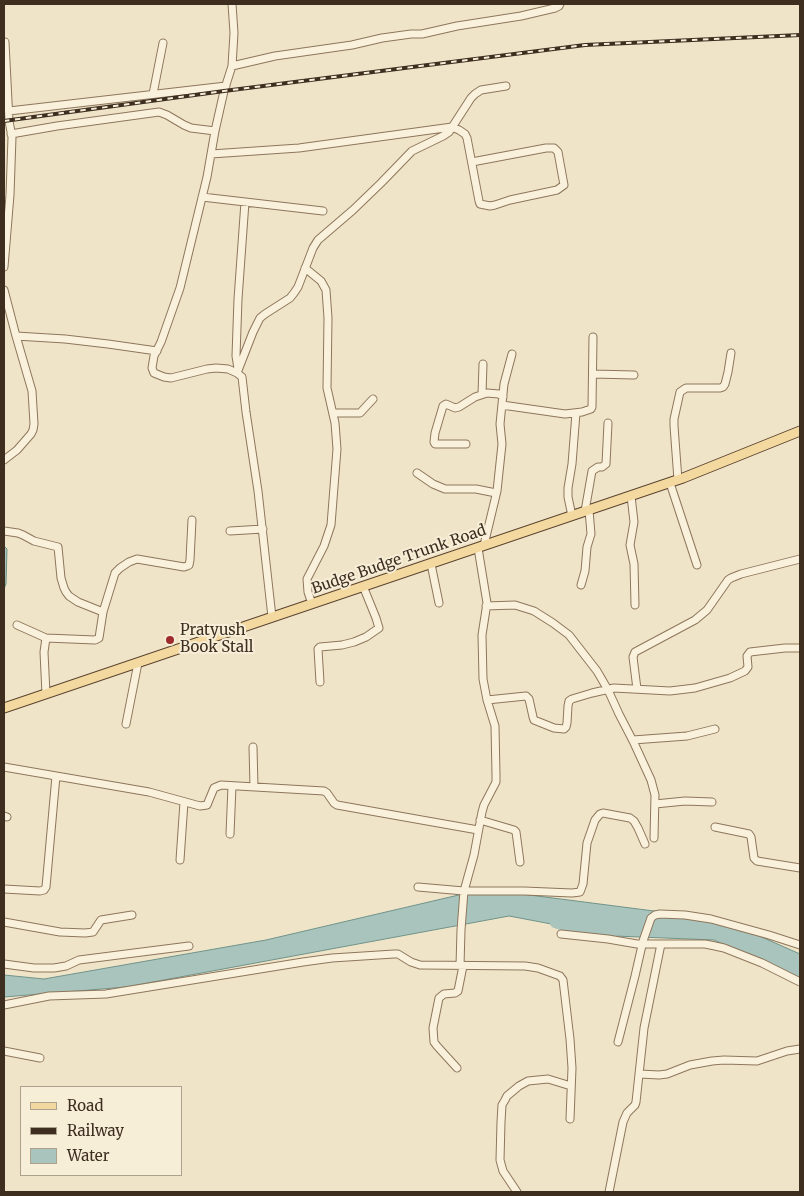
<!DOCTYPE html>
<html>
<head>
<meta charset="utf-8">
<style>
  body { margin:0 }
  #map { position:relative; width:804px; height:1196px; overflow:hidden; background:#f0e4c8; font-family:Merriweather,serif }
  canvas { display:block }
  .frame { position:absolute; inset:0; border:5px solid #3d2e20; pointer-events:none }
  .legend { position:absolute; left:20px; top:1086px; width:162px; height:90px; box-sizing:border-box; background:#f7eed8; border:1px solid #ada18e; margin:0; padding:6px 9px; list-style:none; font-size:15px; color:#3d2e20 }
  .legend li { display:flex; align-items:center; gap:10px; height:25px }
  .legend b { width:25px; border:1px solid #ada18e }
</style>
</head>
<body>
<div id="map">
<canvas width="804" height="1196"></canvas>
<div class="frame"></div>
<ul class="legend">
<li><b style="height:6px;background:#f3d9a0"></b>Road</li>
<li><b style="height:6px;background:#3d2e20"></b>Railway</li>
<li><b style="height:14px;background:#a9c4bc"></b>Water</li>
</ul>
</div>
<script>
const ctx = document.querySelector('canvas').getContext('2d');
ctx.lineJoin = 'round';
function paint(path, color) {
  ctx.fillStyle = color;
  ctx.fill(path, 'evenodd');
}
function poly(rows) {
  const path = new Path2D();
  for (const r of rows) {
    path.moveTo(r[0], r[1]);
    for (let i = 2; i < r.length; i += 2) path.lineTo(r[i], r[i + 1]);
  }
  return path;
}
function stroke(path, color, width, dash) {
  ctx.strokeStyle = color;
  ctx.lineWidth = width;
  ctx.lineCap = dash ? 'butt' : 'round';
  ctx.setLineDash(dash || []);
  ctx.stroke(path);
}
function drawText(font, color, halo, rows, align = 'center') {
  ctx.font = font + ' Merriweather,serif';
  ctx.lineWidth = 4;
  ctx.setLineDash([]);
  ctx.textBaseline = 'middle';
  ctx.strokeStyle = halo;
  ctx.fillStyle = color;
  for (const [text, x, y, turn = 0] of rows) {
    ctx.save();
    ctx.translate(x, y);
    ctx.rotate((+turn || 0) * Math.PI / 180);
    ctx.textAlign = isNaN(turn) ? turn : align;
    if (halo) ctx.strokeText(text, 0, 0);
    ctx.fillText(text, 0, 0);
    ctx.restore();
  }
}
const water = poly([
  [4,546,7,549,6,584,4,589,4,546],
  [514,893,716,919,730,923,800,954,800,980,714,940,615,936,509,916,126,987,4,997,4,975,44,979,266,940,463,894,514,893]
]);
paint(water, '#a9c4bc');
stroke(water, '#6f938a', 1);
stroke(poly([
  [555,923,591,935,613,933]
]), '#a9c4bc', 10);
const minor = poly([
  [232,4,234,33,232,66,224,91,215,131,207,177,180,288,161,342,154,356,152,368,154,373,164,377,171,378,207,369,216,368,228,369,237,373,242,377,246,412,258,491,272,617],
  [232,66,275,56,352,45,382,38,411,34,422,34,457,26,521,16,555,8,559,6,560,4],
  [153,94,163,43],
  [9,111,226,86],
  [11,134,57,126,159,112,167,115,184,125,191,128,215,131],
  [211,154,299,148,452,127,459,130,465,134,467,138,479,201,480,204,490,206,495,205,510,200,557,190,564,185,558,152,554,148,546,148,472,162],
  [202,197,323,211],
  [4,267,10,195,12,137,9,121,5,42],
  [305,268,321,281,326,290,328,318,327,388,335,423,337,449,331,525,324,546,307,579,308,592,312,604],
  [4,290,16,336,32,391,34,424,33,430,31,434,17,450,4,460],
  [16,336,65,339,108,344,157,351],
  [238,369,236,356,238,299,245,202],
  [237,373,253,332,260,318,265,314,290,298,294,293,298,287,313,248,318,240,353,210,381,183,412,151,443,136,449,132,471,98,475,94,481,90,506,86],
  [593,374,634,375],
  [482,394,483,364],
  [502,405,565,414,582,412,591,409,592,407,593,337],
  [333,413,360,413,373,399],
  [466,444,435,444,434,442,435,433,443,406,446,404,455,408,459,407,475,397,487,393,499,394,503,397],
  [417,473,433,484,445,489,476,489,496,493],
  [678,480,674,426,674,419,680,392,686,388,720,388,723,387,725,384,728,372,731,353],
  [670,483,697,565],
  [631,496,634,522,630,545,634,564,635,605],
  [585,511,592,471,598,467,602,467,606,464,608,423],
  [572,516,568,497,568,488,572,464,576,413],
  [4,531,18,533,23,535,34,541,58,547,61,578,64,588,66,592,69,596,78,602,103,612],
  [230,531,263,529],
  [484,545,497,491,502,444,500,424,504,384,512,354],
  [431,564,439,603],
  [581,585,585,571,587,547,591,534,589,510],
  [486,606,515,605,534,611,553,623,569,635,597,671,608,690,619,714,634,743,651,780,655,795,654,838],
  [17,625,46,638,95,640,99,638,103,612,115,573,120,568,129,562,137,559,184,567,187,566,189,565,190,560,192,520],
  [46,638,44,652,46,694],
  [320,682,318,649,320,647,342,645,354,642,366,637,379,628,376,618,363,586],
  [637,689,633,657,635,652,695,620,707,610,728,580,731,578,741,574,800,559],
  [487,700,526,696,529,699,533,717,534,720,554,728,564,729,566,727,567,723,568,706,569,701,572,699,592,693,614,688,670,691,695,688,730,678,745,671,748,667,747,656,750,652,785,648,800,648],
  [126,724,138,663],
  [633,740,687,736,715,729],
  [253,747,254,787],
  [4,767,149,792,200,806,207,805,214,788,221,785,324,791,327,793,334,803,337,805,478,830],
  [655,804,685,801,712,802],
  [4,816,7,817],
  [480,820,514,830,516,832,520,862],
  [715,827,749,834,751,837,754,858,757,861,800,868],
  [230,834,232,786],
  [180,860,184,802],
  [418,887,464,891,524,891,572,893,580,892,583,884,587,843,595,820,600,814,603,813,630,818,634,821,638,828,645,844],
  [4,889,40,891,44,890,46,887,56,776],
  [4,922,60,932,85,933,93,932,101,920,132,915],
  [561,934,608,939,637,944,705,944,715,946,724,948,762,963,800,982],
  [4,964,34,968,54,968,66,966,79,960,189,946],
  [460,966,461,930,464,891,474,855,482,812,484,805,496,782,496,775,495,726,487,700,483,679,482,635,487,603,478,548],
  [4,1005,49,996,106,994,303,962,332,958,394,954,398,954,411,962,420,965,525,966,538,968,560,976,563,980,570,1039,572,1068,570,1119],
  [618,1042,635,976,643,941,651,918,655,915,660,914,685,915,711,919,769,935,800,945],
  [4,1051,40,1058],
  [457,1068,437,1046,434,1042,433,1028,439,998,444,994,455,993,458,991,463,966],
  [640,1074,659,1075,667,1074,690,1065,712,1061,724,1060,757,1061,787,1051,800,1049],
  [517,1192,503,1171,500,1160,501,1122,502,1105,505,1100,507,1096,519,1086,528,1081,548,1079,571,1086],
  [609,1192,623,1122,627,1113,635,1105,636,1102,644,1028,661,944]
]);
const major = poly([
  [4,708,683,478,800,431]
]);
stroke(minor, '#8d765c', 9);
stroke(major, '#5b4430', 11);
stroke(minor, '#faf1dc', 7);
stroke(major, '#f3d9a0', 9);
const rail = poly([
  [4,121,224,91,585,45,800,35]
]);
stroke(rail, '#3d2e20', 4);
stroke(rail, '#f7eed8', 2, [5.5]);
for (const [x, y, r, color] of [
  [170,640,5,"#9e2a2b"]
]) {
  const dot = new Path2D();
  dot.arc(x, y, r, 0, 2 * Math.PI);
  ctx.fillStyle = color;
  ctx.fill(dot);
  stroke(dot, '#f7eed8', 2);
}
drawText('15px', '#3d2e20', '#f7eed8', [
  ["Budge Budge Trunk Road",399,560,-19]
]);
drawText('15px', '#3d2e20', '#f7eed8', [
  ["Pratyush",180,631],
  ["Book Stall",180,648]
], 'left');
</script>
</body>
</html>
